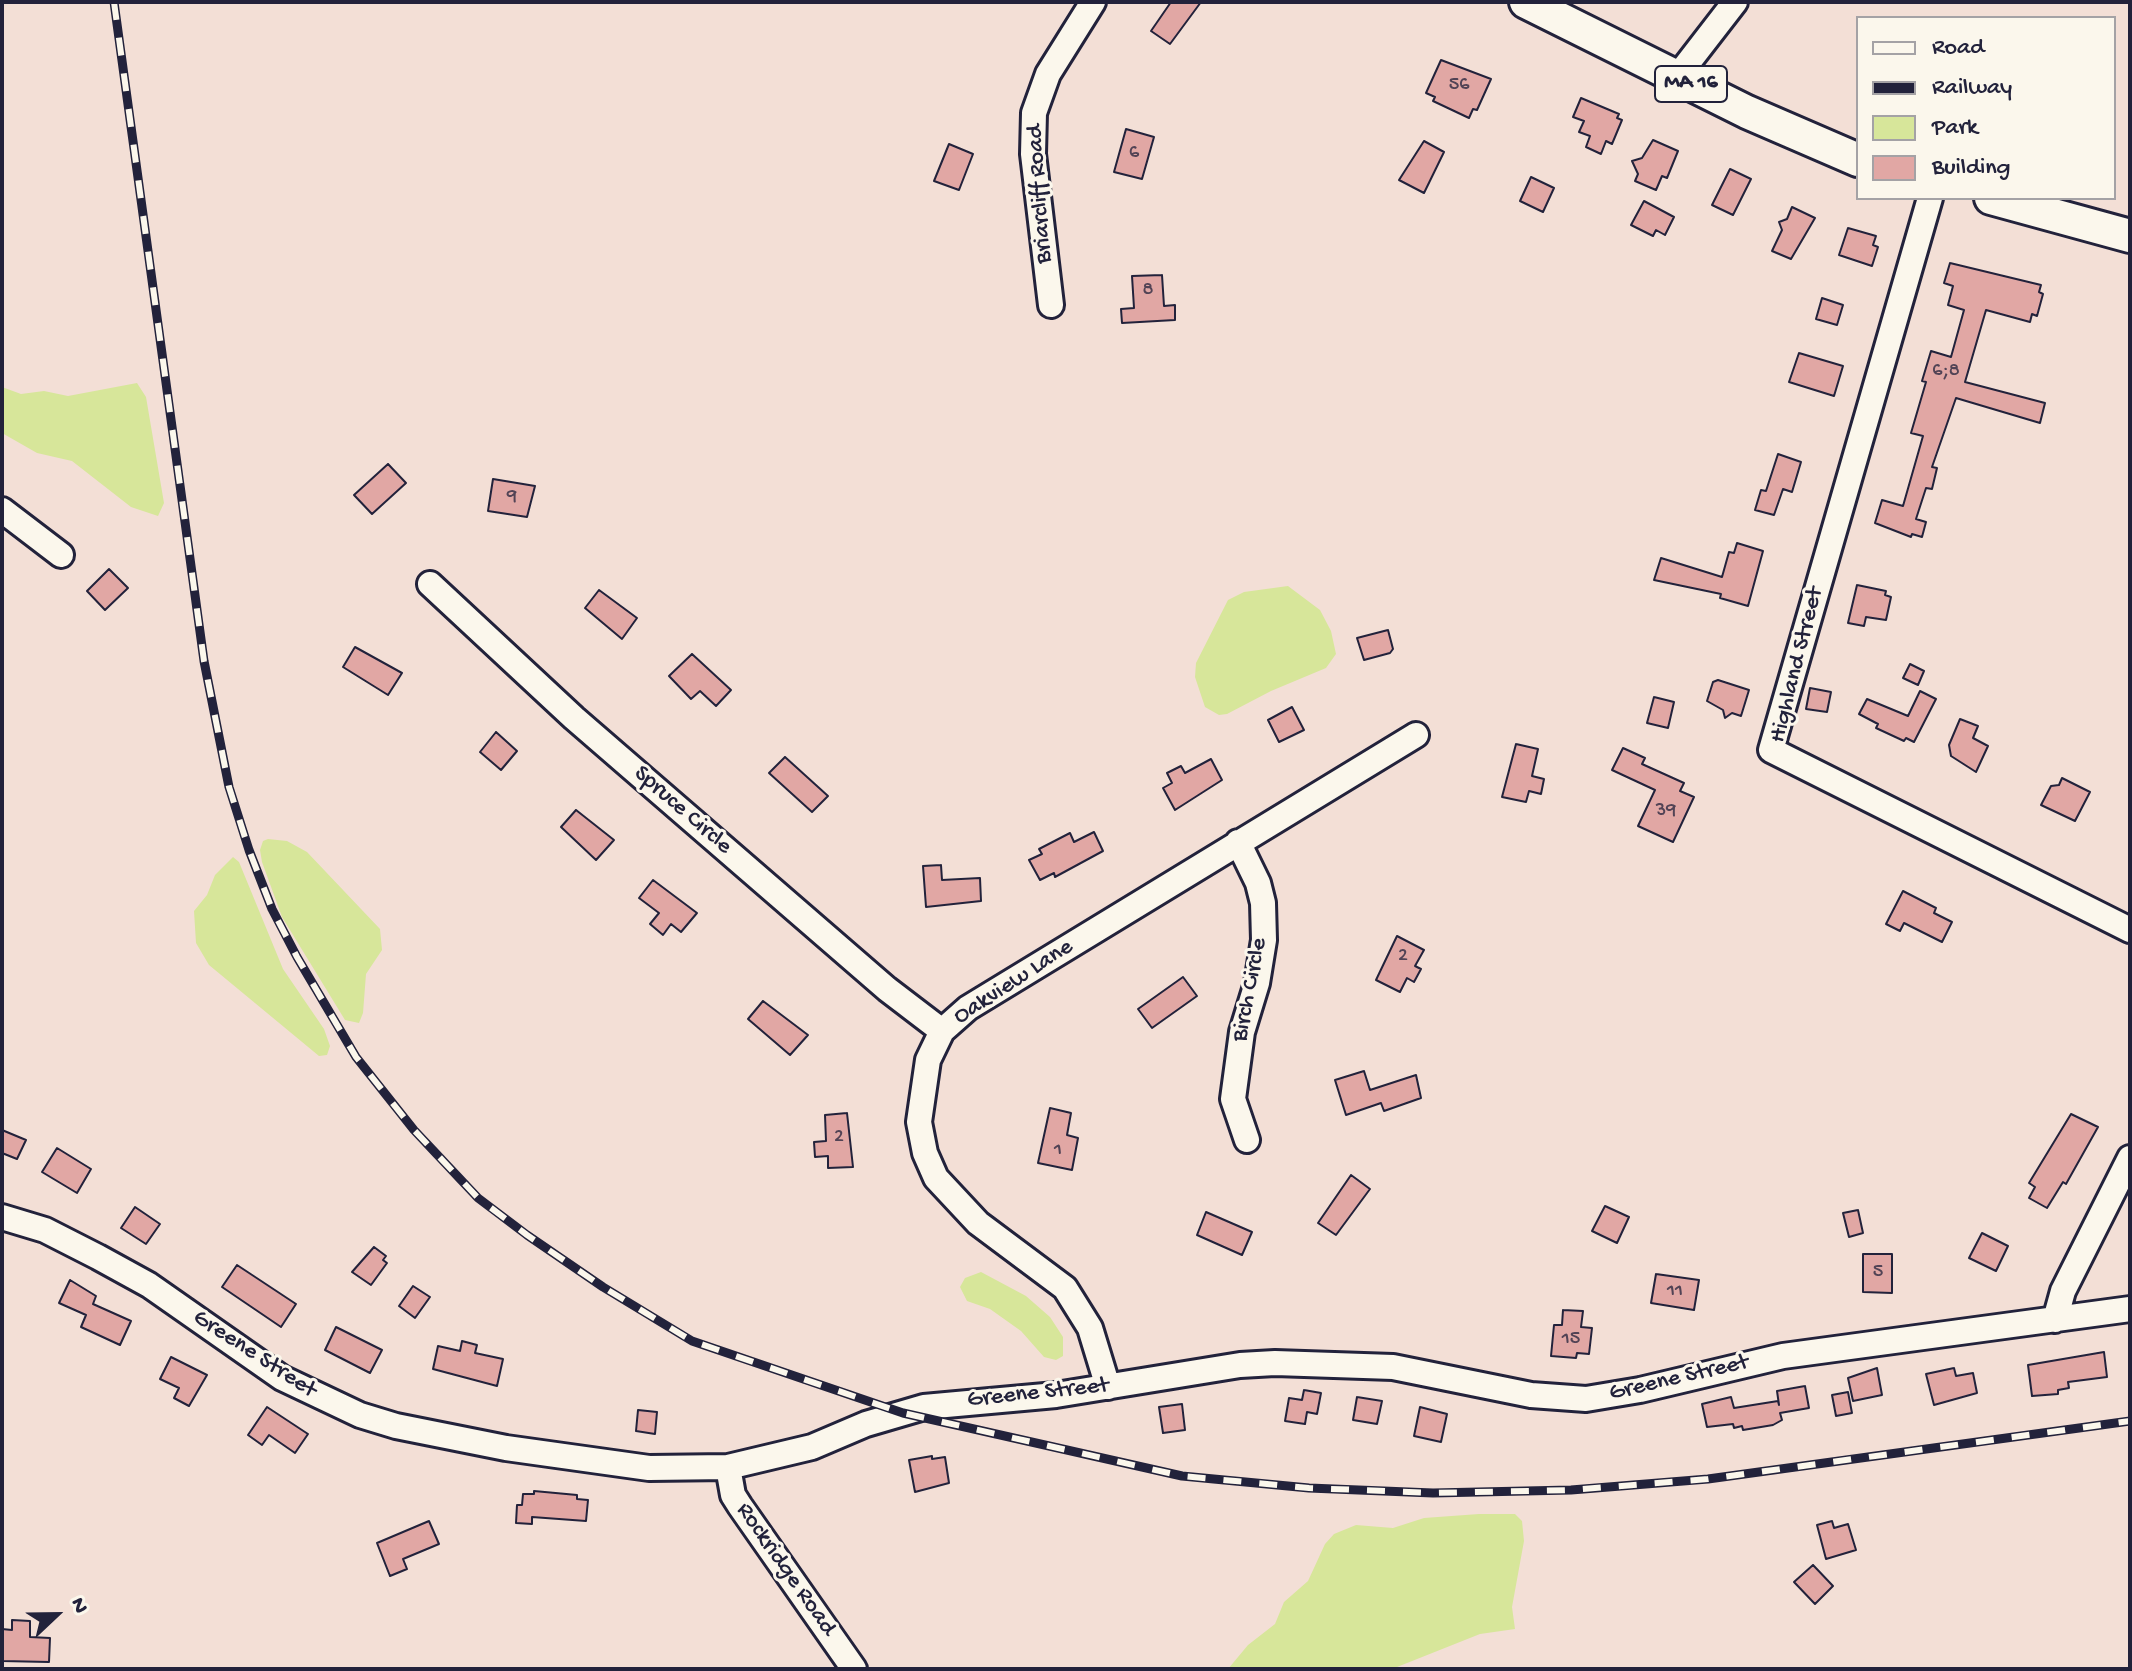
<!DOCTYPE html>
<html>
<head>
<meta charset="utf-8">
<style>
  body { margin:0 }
  #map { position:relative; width:2132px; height:1671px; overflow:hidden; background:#f3dfd6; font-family:"Gochi Hand",sans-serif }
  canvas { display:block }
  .frame { position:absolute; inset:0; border:4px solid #22223b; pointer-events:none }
  .legend { position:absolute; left:1856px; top:16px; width:260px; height:184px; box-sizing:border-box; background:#fbf7ec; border:2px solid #a4a2a5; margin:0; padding:10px 14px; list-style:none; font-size:24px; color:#22223b }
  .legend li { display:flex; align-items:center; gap:16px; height:40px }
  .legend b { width:40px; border:2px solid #a4a2a5 }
  .north { position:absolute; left:16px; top:1575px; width:80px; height:80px; -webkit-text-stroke:6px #fbf7ec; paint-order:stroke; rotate:68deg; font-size:22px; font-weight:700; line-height:32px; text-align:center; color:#22223b }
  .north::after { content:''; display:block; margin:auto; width:28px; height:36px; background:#22223b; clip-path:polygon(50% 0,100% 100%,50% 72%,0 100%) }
</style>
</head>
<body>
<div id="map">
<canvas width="2132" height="1671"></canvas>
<div class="frame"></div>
<ul class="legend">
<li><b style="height:10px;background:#fbf7ec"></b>Road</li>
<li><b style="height:10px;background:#22223b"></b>Railway</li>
<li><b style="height:22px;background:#d7e69a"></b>Park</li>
<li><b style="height:22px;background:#e1a7a4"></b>Building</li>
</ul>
<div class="north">N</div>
</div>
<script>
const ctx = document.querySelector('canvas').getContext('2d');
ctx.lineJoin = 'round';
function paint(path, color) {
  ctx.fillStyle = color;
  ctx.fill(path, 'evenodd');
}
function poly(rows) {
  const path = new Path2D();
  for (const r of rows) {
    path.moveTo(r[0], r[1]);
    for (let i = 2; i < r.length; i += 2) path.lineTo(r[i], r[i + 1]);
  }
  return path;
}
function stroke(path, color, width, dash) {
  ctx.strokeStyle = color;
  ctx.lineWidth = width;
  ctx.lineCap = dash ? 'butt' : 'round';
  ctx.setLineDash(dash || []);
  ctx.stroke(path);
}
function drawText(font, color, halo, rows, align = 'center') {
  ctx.font = font + ' "Gochi Hand",sans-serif';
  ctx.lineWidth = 6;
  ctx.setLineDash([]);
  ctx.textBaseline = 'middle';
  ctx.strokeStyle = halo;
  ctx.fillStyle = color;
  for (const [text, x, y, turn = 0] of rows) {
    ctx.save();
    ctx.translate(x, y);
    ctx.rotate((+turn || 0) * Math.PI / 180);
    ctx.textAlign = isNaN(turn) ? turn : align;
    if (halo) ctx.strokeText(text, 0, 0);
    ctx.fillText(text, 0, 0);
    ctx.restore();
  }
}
paint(poly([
  [137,383,146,397,164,503,158,516,131,507,72,461,37,453,2,433,2,387,21,394,44,391,68,396],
  [1288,586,1320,610,1331,631,1336,654,1326,668,1271,691,1227,714,1219,715,1205,707,1195,677,1196,663,1228,600,1244,592],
  [268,839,287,841,307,852,380,929,382,950,366,974,363,1013,359,1023,345,1020,282,917,262,862,260,850,263,841],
  [233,857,239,862,283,969,324,1029,330,1046,327,1055,319,1056,209,965,196,943,194,911,207,895,215,875],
  [981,1272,1026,1296,1050,1317,1063,1337,1063,1356,1056,1360,1044,1357,1021,1331,990,1309,967,1301,960,1287,965,1278],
  [1479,1514,1515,1514,1522,1521,1524,1541,1512,1607,1515,1629,1480,1634,1392,1669,1228,1669,1248,1645,1275,1624,1284,1602,1308,1581,1325,1544,1334,1534,1356,1525,1393,1528,1424,1518]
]), '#d7e69a');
const building = poly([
  [1171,2,1201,2,1170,44,1151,31,1171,2],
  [1441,60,1491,79,1477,110,1473,109,1469,118,1433,101,1435,97,1426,93,1441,60],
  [1581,98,1619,114,1617,118,1622,120,1612,144,1606,141,1601,154,1586,147,1590,136,1579,132,1584,121,1573,117,1581,98],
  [1126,129,1154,137,1142,179,1114,172,1126,129],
  [1653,140,1678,151,1667,178,1662,176,1656,190,1635,181,1638,174,1632,161,1642,158,1653,140],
  [1424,141,1444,152,1424,193,1399,180,1424,141],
  [949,144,973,154,959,190,934,181,949,144],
  [1730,169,1751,179,1733,215,1712,205,1730,169],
  [1531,177,1554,188,1543,212,1520,201,1531,177],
  [1644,201,1674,217,1665,235,1656,230,1653,236,1631,225,1644,201],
  [1792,207,1815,218,1791,259,1772,251,1782,230,1779,222,1787,219,1792,207],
  [1848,228,1876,236,1873,245,1878,247,1872,266,1839,255,1848,228],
  [1950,263,2041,285,2039,292,2043,294,2037,316,2032,314,2030,322,1986,310,1965,382,2045,403,2040,423,1956,398,1932,467,1937,468,1932,489,1926,488,1916,519,1926,522,1922,537,1912,534,1911,537,1875,523,1882,500,1903,506,1923,436,1911,433,1926,382,1922,381,1931,351,1951,357,1964,310,1948,305,1953,286,1944,283,1950,263],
  [1162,275,1164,306,1175,305,1175,320,1122,323,1121,309,1134,308,1132,276,1162,275],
  [1822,298,1843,305,1837,325,1816,319,1822,298],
  [1799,353,1843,366,1834,396,1789,382,1799,353],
  [1778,454,1801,462,1792,492,1783,489,1774,515,1755,510,1761,490,1766,491,1778,454],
  [388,464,406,483,372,514,354,495,388,464],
  [493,479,535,486,527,517,488,511,493,479],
  [1737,543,1763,551,1748,606,1720,598,1721,594,1654,580,1661,558,1722,577,1729,552,1734,553,1737,543],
  [109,569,128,588,105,610,87,591,109,569],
  [1857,585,1886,591,1885,595,1891,597,1886,620,1866,617,1864,626,1848,623,1857,585],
  [599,590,637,618,622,639,585,608,599,590],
  [1388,630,1393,649,1390,653,1364,660,1357,638,1388,630],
  [355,647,402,673,388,695,343,667,355,647],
  [692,654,731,690,716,706,700,691,691,699,669,676,692,654],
  [1910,664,1924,671,1918,685,1903,678,1910,664],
  [1718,680,1749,690,1741,716,1732,713,1725,718,1723,710,1707,701,1713,682,1718,680],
  [1810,688,1831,692,1827,712,1806,709,1810,688],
  [1920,691,1936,699,1914,742,1906,738,1904,741,1876,728,1878,724,1859,714,1867,699,1908,716,1920,691],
  [1654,697,1674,702,1668,728,1647,723,1654,697],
  [1292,707,1304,730,1279,742,1268,720,1292,707],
  [1960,719,1978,726,1973,738,1988,746,1976,772,1951,756,1949,745,1960,719],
  [496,732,517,751,501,770,480,752,496,732],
  [1516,744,1538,749,1532,776,1544,779,1541,794,1529,791,1526,802,1502,797,1516,744],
  [1623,748,1645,758,1642,764,1684,783,1680,791,1694,797,1673,842,1638,826,1655,790,1612,770,1623,748],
  [785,757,828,796,812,812,769,773,785,757],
  [1211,759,1222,780,1175,810,1163,788,1172,783,1167,773,1181,766,1185,773,1211,759],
  [2062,778,2090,792,2075,821,2041,805,2051,786,2059,785,2062,778],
  [576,810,614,840,596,860,561,827,576,810],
  [1094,832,1103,851,1055,877,1054,873,1040,880,1029,860,1042,854,1039,849,1070,833,1074,842,1094,832],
  [941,865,942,880,980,878,981,901,926,907,923,866,941,865],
  [653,880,697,913,681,932,671,924,663,935,650,924,659,913,639,898,653,880],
  [1903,891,1936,908,1934,913,1952,922,1942,942,1904,923,1900,931,1886,924,1903,891],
  [1397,936,1424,950,1415,966,1421,969,1414,982,1407,978,1400,992,1376,980,1397,936],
  [1183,977,1197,996,1152,1028,1138,1009,1183,977],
  [763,1001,808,1035,790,1055,748,1019,763,1001],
  [1364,1071,1370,1090,1416,1075,1421,1098,1384,1111,1381,1103,1346,1115,1335,1080,1364,1071],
  [1050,1108,1071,1113,1067,1135,1078,1138,1072,1170,1038,1163,1050,1108],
  [847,1113,853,1167,828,1168,828,1156,815,1157,814,1142,826,1141,825,1115,847,1113],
  [2071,1114,2098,1127,2066,1184,2063,1182,2047,1208,2029,1198,2035,1187,2029,1183,2071,1114],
  [2,1130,26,1140,17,1159,2,1153,2,1130],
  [57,1148,91,1169,77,1193,42,1172,57,1148],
  [1351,1175,1370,1189,1336,1235,1318,1223,1351,1175],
  [1605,1206,1629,1217,1617,1243,1592,1231,1605,1206],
  [135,1207,160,1224,146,1244,121,1228,135,1207],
  [1858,1210,1863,1233,1849,1237,1843,1213,1858,1210],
  [1206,1212,1252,1232,1242,1255,1197,1235,1206,1212],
  [1982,1233,2008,1246,1996,1271,1969,1258,1982,1233],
  [374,1247,386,1256,383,1260,387,1263,371,1285,352,1272,374,1247],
  [1863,1254,1892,1254,1892,1293,1863,1292,1863,1254],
  [237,1265,296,1304,281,1327,222,1287,237,1265],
  [1656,1274,1699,1280,1694,1310,1651,1303,1656,1274],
  [70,1280,96,1296,93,1304,131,1321,120,1345,81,1327,86,1315,59,1303,70,1280],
  [413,1286,430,1297,415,1318,399,1306,413,1286],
  [1563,1310,1583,1311,1581,1327,1592,1328,1589,1354,1577,1353,1576,1358,1551,1356,1554,1325,1562,1325,1563,1310],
  [336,1327,382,1350,370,1373,325,1350,336,1327],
  [462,1341,477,1345,475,1353,503,1359,497,1386,433,1369,438,1346,460,1351,462,1341],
  [2104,1352,2107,1377,2068,1382,2069,1388,2058,1390,2058,1394,2032,1396,2028,1365,2104,1352],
  [171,1357,207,1375,189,1406,174,1398,179,1388,160,1379,171,1357],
  [1877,1368,1882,1395,1853,1401,1848,1378,1877,1368],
  [1954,1368,1956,1376,1973,1373,1977,1393,1934,1405,1926,1374,1954,1368],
  [1805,1386,1809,1408,1780,1413,1782,1420,1773,1425,1743,1430,1742,1426,1734,1428,1733,1424,1707,1427,1702,1404,1731,1397,1734,1408,1778,1401,1779,1405,1777,1391,1805,1386],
  [1304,1390,1321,1393,1317,1414,1307,1412,1305,1424,1285,1421,1289,1398,1302,1400,1304,1390],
  [1848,1392,1852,1413,1836,1416,1832,1395,1848,1392],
  [1357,1397,1382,1401,1377,1424,1353,1420,1357,1397],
  [1182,1404,1185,1430,1163,1433,1159,1407,1182,1404],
  [267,1407,308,1434,295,1453,269,1435,262,1445,248,1435,267,1407],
  [1420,1407,1447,1414,1441,1442,1414,1436,1420,1407],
  [638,1410,657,1412,655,1434,636,1431,638,1410],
  [932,1456,932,1459,945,1457,949,1483,915,1492,909,1460,932,1456],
  [534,1491,577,1495,577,1499,588,1500,586,1521,532,1517,532,1524,516,1523,517,1505,522,1505,523,1494,534,1494,534,1491],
  [429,1521,439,1544,403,1559,407,1569,390,1576,377,1543,429,1521],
  [1832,1521,1834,1528,1848,1524,1856,1550,1826,1559,1817,1525,1832,1521],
  [1813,1565,1833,1586,1815,1604,1794,1582,1813,1565],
  [12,1620,30,1621,30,1637,50,1638,49,1662,2,1661,2,1629,12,1630,12,1620]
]);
paint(building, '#e1a7a4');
stroke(building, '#22223b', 2);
const minor = poly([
  [1677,77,1735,2],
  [1930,198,1771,750,2130,930],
  [1051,305,1033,154,1034,113,1048,74,1093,2],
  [2,510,61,555],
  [430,584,574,718,887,989,942,1031],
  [1238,842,1258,883,1263,903,1264,940,1257,983,1242,1032,1233,1099,1247,1140],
  [2,1217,45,1230,98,1257,149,1285,282,1378,360,1415,396,1426,506,1448,649,1468,728,1467,812,1447,866,1424,924,1407,1056,1395,1240,1365,1275,1363,1393,1367,1531,1395,1586,1399,1640,1390,1783,1356,2130,1309],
  [2055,1320,2063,1291,2130,1158],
  [1108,1387,1090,1328,1065,1288,978,1223,936,1178,925,1153,919,1122,928,1060,942,1031,968,1008,1416,735],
  [728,1467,733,1495,740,1506,854,1669]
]);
const major = poly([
  [1526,2,1747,112,1858,160],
  [1991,198,2130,236]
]);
stroke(minor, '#22223b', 30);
stroke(major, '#22223b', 38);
stroke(minor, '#fbf7ec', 24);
stroke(major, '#fbf7ec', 32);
const rail = poly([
  [114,2,204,661,229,787,249,850,272,909,297,957,356,1057,414,1130,478,1198,527,1235,603,1287,692,1341,903,1413,1182,1476,1309,1488,1433,1493,1571,1490,1708,1479,2130,1421]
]);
stroke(rail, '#22223b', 9);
stroke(rail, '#fbf7ec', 6, [18]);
drawText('20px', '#524355', null, [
  ["56",1459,86],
  ["6",1134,154],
  ["8",1148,291],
  ["6;8",1946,372],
  ["9",512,498],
  ["39",1666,812],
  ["2",1403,957],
  ["2",839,1138],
  ["1",1058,1151],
  ["5",1878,1273],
  ["11",1675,1292],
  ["15",1571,1340]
]);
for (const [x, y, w] of [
  [1691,84,72]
]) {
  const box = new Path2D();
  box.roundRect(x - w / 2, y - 18, w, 36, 6);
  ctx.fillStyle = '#fbf7ec';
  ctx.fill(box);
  stroke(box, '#22223b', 2);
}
drawText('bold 22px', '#22223b', null, [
  ["MA 16",1691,84]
]);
drawText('24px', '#22223b', '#fbf7ec', [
  ["Briarcliff Road",1041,194,-94],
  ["Highland Street",1798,665,-76],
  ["Spruce Circle",682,811,41],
  ["Oakview Lane",1014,983,-33],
  ["Birch Circle",1251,990,-79],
  ["Greene Street",254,1355,33],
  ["Greene Street",1679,1379,-13],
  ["Greene Street",1038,1394,-6],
  ["Rockridge Road",785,1570,55]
]);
</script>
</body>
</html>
